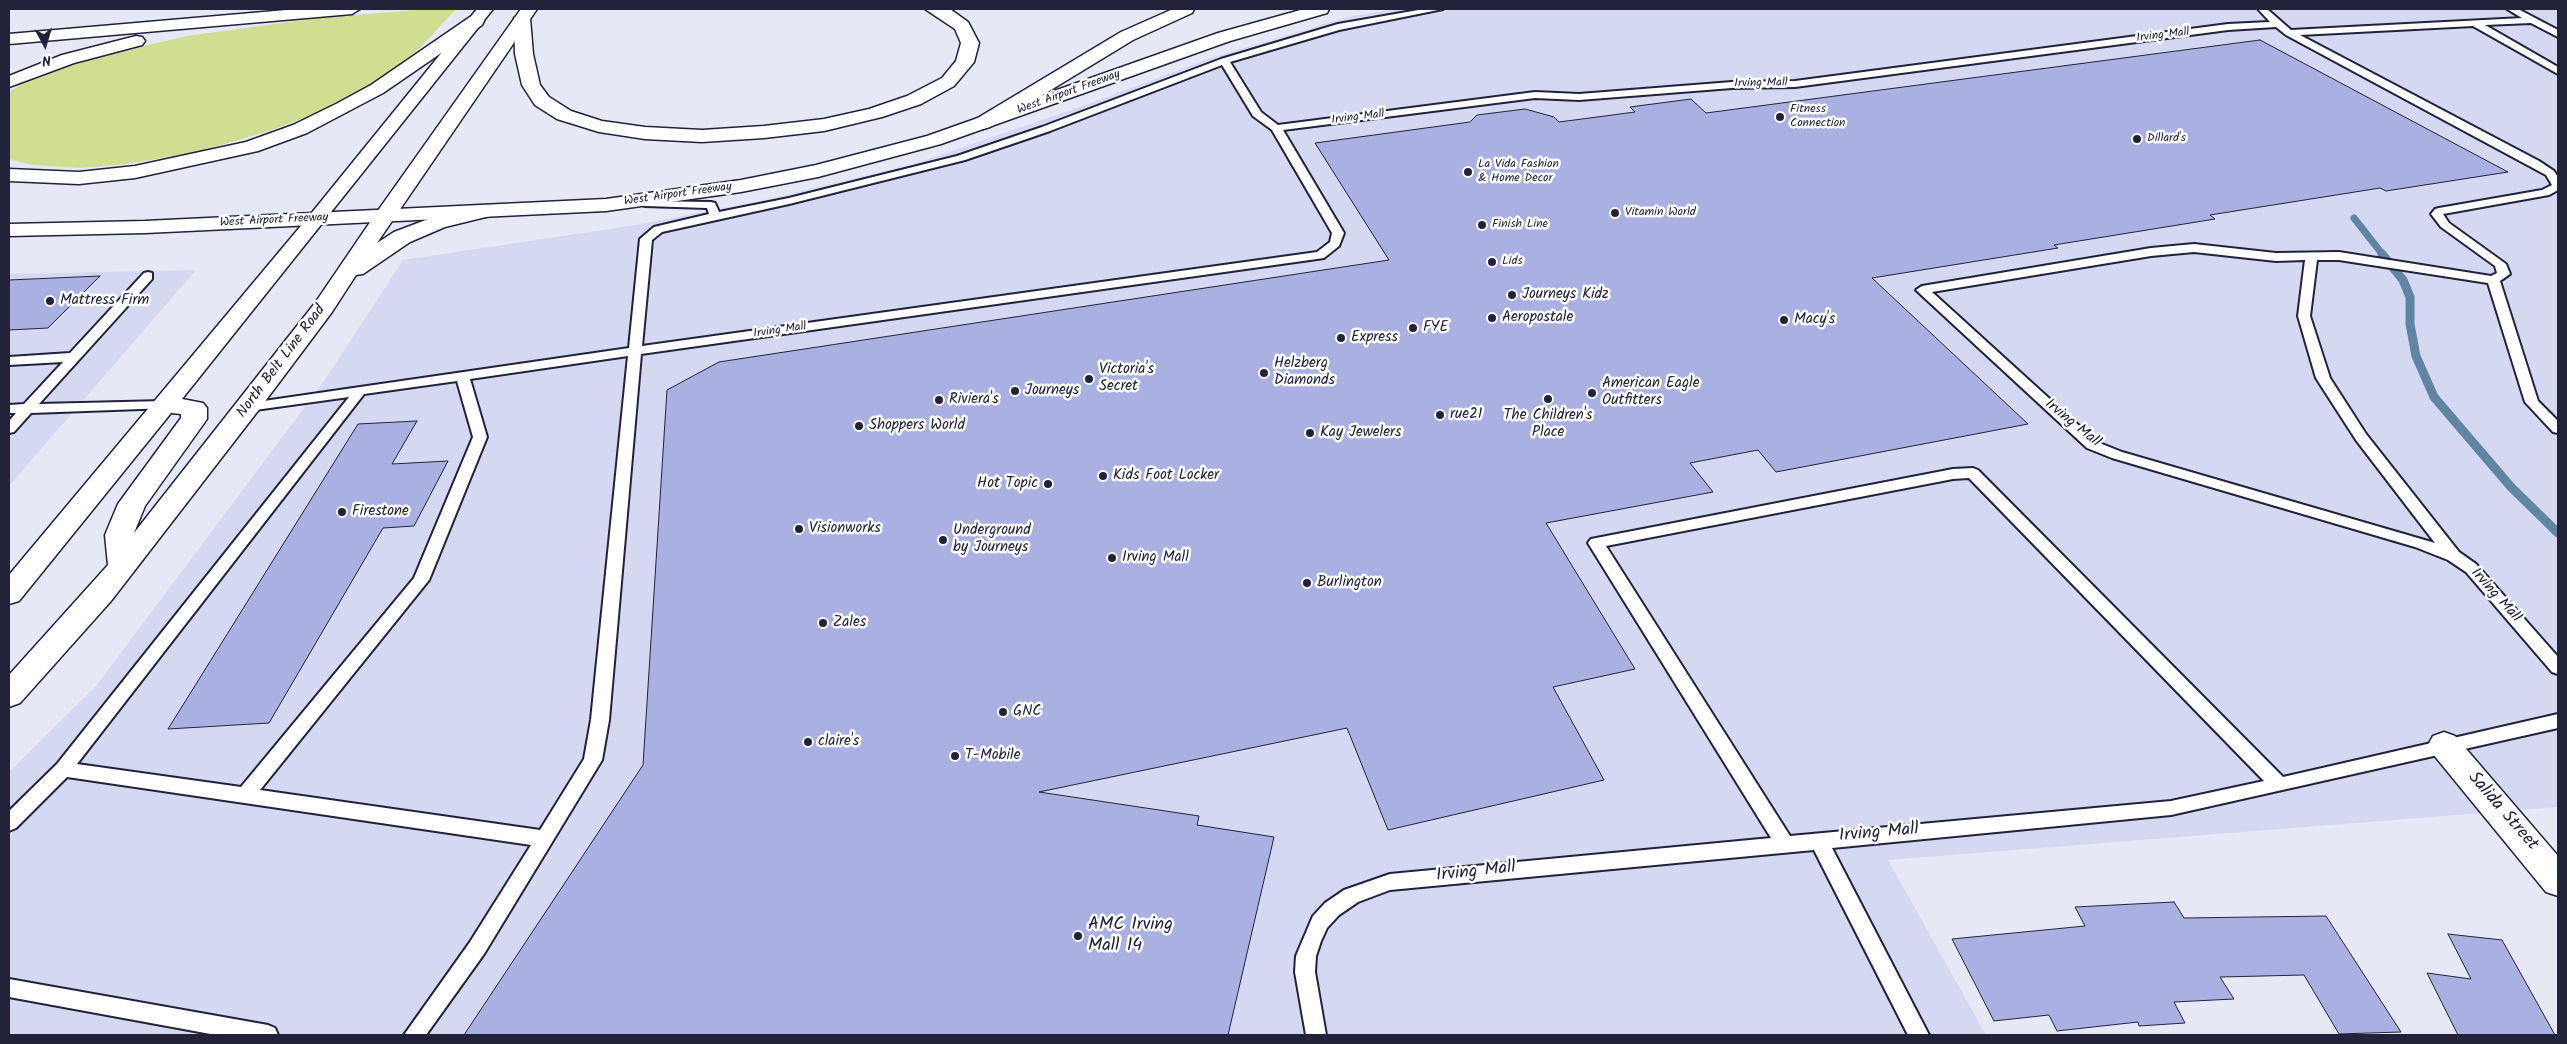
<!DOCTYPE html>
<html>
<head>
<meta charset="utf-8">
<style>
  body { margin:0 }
  #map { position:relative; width:2567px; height:1044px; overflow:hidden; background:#e6e8f6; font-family:Kalam,sans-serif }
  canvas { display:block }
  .frame { position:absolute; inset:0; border:10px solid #22223b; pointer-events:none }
  .north { position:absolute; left:20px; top:20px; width:50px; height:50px; -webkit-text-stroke:4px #fff; paint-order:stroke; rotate:174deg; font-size:14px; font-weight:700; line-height:20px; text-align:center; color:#22223b }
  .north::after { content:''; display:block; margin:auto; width:18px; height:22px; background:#22223b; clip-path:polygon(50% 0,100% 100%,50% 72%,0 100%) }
</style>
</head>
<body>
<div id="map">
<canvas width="2567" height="1044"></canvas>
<div class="frame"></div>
<div class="north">N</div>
</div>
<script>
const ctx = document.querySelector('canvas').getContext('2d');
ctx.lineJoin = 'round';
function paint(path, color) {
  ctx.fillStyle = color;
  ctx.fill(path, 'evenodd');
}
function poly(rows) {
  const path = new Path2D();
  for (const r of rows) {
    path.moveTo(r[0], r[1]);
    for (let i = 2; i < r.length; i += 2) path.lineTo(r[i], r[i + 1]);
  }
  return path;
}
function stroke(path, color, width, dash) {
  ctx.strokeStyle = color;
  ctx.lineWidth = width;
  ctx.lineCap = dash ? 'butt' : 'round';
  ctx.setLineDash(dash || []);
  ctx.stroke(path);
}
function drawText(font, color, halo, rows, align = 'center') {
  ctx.font = font + ' Kalam,sans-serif';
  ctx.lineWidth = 5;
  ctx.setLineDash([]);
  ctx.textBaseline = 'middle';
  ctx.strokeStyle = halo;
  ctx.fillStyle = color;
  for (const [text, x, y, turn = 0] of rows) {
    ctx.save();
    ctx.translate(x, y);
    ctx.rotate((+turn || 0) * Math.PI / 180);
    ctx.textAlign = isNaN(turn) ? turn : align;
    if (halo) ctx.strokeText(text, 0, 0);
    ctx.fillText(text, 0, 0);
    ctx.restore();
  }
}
paint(poly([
  [1395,9,2558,9,2558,807,1888,860,1986,1035,9,1035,9,772,96,686,325,380,403,260,636,225,765,200,914,164,1083,106,1211,58,1348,17],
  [196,270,9,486,9,274]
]), '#d4d8f0');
paint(poly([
  [430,9,456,9,418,50,382,79,328,109,269,131,194,153,119,165,79,168,32,165,9,159,9,92,21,84,61,69,100,56,187,36,317,18]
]), '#d0de91');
stroke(poly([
  [2354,218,2383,255]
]), '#6085a3', 7);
stroke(poly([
  [2382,254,2403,280,2410,297,2410,324,2416,356,2434,397,2511,487,2558,533]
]), '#6085a3', 9);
const building = poly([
  [2260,40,2508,172,2386,191,2380,188,2210,215,2215,219,2054,245,2058,248,1872,278,2028,424,1776,472,1758,450,1690,463,1713,492,1546,523,1635,669,1553,687,1604,780,1388,830,1347,728,1039,792,1199,816,1197,825,1274,837,1228,1035,464,1035,643,765,667,390,719,362,1389,260,1315,143,1470,122,1477,115,1525,109,1554,117,1559,122,1635,112,1630,107,1691,99,1706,113,2260,40],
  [100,276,48,328,9,330,9,280,100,276],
  [417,421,392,464,448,461,414,526,383,528,269,723,168,729,358,424,417,421],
  [2174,902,2184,918,2326,916,2401,1032,2339,1034,2304,975,2220,977,2234,999,2174,1002,2185,1023,2139,1026,2138,1022,2057,1031,2049,1015,1994,1021,1952,939,2085,926,2075,907,2174,902],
  [2448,934,2502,940,2555,1035,2458,1035,2427,973,2471,979,2448,934]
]);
paint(building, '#aab1e2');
stroke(building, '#22223b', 1);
const service = poly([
  [1424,9,1443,9,1339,30,1230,62,1261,112,1278,125,1535,92,1579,94,1732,82,1795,81,2228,24,2270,22,2258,9,2267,9,2291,30,2522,18,2507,9,2518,9,2558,30,2558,37,2531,23,2485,25,2558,67,2558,74,2473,26,2300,35,2539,161,2554,171,2558,177,2558,190,2549,195,2443,214,2449,223,2506,264,2510,274,2500,281,2538,401,2558,421,2558,433,2553,432,2525,402,2488,283,2339,260,2317,260,2310,316,2330,378,2366,434,2459,552,2476,564,2558,657,2558,674,2552,672,2466,572,2448,560,2415,547,2112,458,2087,448,1916,290,1922,286,2151,248,2194,244,2276,253,2339,252,2491,276,2497,273,2495,266,2441,227,2431,214,2435,209,2439,208,2542,190,2552,185,2546,175,2286,35,2276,27,2228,30,1795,87,1732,88,1579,100,1535,98,1283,130,1344,233,1339,246,1324,258,641,354,609,720,602,760,484,954,426,1035,404,1035,470,942,531,845,67,777,16,828,9,831,9,811,57,764,349,397,248,411,243,410,241,407,243,404,629,348,640,239,654,227,709,214,707,208,645,206,639,203,641,201,711,202,715,203,719,212,789,198,957,156,1042,127,1221,59,1338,24,1424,9],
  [1222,65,1253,116,1272,130,1332,233,1330,242,1317,252,642,346,652,240,662,232,789,204,965,160,1050,131,1222,65],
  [2194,252,2276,261,2305,260,2298,316,2316,378,2356,440,2435,543,2122,452,2097,442,1932,292,2151,256,2194,252],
  [628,356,591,720,584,759,540,830,260,790,429,580,487,437,470,379,628,356],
  [457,381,473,437,414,578,241,787,77,764,364,394,457,381],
  [148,272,152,273,152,279,39,404,164,401,171,405,169,408,31,413,14,432,9,433,9,421,16,413,9,413,9,405,24,404,63,362,9,365,9,357,70,353,144,273,148,272],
  [1973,468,1978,470,2283,777,2558,714,2558,728,2171,815,1832,848,1929,1035,1908,1035,1814,850,1390,890,1358,902,1339,915,1327,928,1321,941,1316,956,1315,972,1326,1035,1306,1035,1295,972,1296,956,1313,916,1325,903,1344,890,1390,874,1771,838,1588,543,1591,539,1953,469,1973,468],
  [1969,478,2264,781,2171,801,1790,836,1606,546,1953,479,1969,478],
  [9,979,268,1025,275,1028,278,1035,216,1035,9,997,9,979]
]);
const minor = poly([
  [2444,732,2455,736,2558,856,2558,896,2546,892,2433,754,2428,745,2433,736,2444,732]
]);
const secondary = poly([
  [1304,9,1329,9,1327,13,1230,41,941,144,818,177,741,192,606,211,145,233,9,236,9,224,145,221,606,199,741,180,816,165,927,136,1218,33,1304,9]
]);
const primary = poly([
  [477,9,493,9,182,399,203,403,207,408,207,419,145,506,134,533,315,303,377,212,521,9,537,9,377,243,394,232,431,218,487,205,494,207,497,211,494,215,445,227,410,242,363,274,356,275,332,312,257,412,111,601,20,703,9,707,9,675,108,565,105,535,118,504,181,418,181,414,171,413,19,601,9,604,9,575,310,215,477,9]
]);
const motorway = poly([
  [298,9,360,9,352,14,9,44,9,34,298,9],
  [925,9,950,9,968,22,979,43,974,62,954,86,921,104,882,117,824,131,764,138,702,142,645,139,599,132,557,119,535,105,522,85,515,54,514,18,522,13,530,18,533,54,540,85,549,97,571,111,602,121,645,127,702,130,764,126,824,119,869,109,907,96,942,78,956,61,961,43,955,29,925,9],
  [1173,9,1194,9,1192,13,1133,40,990,127,983,129,976,127,974,123,976,119,1121,32,1173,9],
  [476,16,482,17,484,21,482,25,383,93,307,133,258,151,135,178,79,184,9,181,9,169,79,172,135,166,246,142,293,125,336,104,371,85,470,17,476,16],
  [136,36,142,37,145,41,142,45,74,63,9,87,9,76,62,55,136,36]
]);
stroke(service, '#22223b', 4);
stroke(minor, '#22223b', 3);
stroke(secondary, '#22223b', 3);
stroke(primary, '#22223b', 3);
stroke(motorway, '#22223b', 3);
paint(service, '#fff');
paint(minor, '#fff');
paint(secondary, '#fff');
paint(primary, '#fff');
paint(motorway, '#fff');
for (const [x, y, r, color] of [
  [1780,117,5,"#22223b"],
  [2137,139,5,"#22223b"],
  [1468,172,5,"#22223b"],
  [1615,213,5,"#22223b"],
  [1482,225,5,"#22223b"],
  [1492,262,5,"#22223b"],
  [1512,295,5,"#22223b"],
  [50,301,5,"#22223b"],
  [1492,318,5,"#22223b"],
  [1784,320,5,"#22223b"],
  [1413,328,5,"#22223b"],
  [1341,338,5,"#22223b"],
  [1264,373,5,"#22223b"],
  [1089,379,5,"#22223b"],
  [1015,391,5,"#22223b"],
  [1592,393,5,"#22223b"],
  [1548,399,5,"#22223b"],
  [939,400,5,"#22223b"],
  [1440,415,5,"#22223b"],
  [859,426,5,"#22223b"],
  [1310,433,5,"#22223b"],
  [1103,476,5,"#22223b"],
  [1048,484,5,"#22223b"],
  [342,512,5,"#22223b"],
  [799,529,5,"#22223b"],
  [943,540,5,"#22223b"],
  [1112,558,5,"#22223b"],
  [1307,583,5,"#22223b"],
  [823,623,5,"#22223b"],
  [1003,712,5,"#22223b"],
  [808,742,5,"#22223b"],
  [955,756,5,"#22223b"],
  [1078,936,5,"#22223b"]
]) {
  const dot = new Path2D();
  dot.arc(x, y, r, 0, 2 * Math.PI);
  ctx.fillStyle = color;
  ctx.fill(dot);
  stroke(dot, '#fff', 2);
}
drawText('12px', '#22223b', '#fff', [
  ["Irving Mall",2163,36,-7],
  ["Irving Mall",1761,84,-1],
  ["West Airport Freeway",1069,93,-20],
  ["Irving Mall",1358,118,-7],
  ["West Airport Freeway",678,195,-8],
  ["West Airport Freeway",274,221,-3],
  ["Irving Mall",780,331,-8]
]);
drawText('12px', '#22223b', '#fff', [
  ["Fitness",1790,110],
  ["Connection",1790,124],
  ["Dillard's",2147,139],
  ["La Vida Fashion",1478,165],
  ["& Home Decor",1478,179],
  ["Vitamin World",1625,213],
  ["Finish Line",1492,225],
  ["Lids",1502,262]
], 'left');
drawText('15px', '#22223b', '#fff', [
  ["Journeys Kidz",1522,295],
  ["Mattress Firm",60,301],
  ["Aeropostale",1502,318],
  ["Macy's",1794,320],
  ["FYE",1423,328],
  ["Express",1351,338],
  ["Helzberg",1274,364],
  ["Diamonds",1274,381],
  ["Victoria's",1099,370],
  ["Secret",1099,387],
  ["American Eagle",1602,384],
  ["Outfitters",1602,401],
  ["Journeys",1025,391],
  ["Riviera's",949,400],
  ["rue21",1450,415],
  ["The Children's",1548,416,"center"],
  ["Place",1548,433,"center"],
  ["Shoppers World",869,426],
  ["Kay Jewelers",1320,433],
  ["Kids Foot Locker",1113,476],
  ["Hot Topic",1038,484,"right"],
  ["Firestone",352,512],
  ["Visionworks",809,529],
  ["Underground",953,531],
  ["by Journeys",953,548],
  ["Irving Mall",1122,558],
  ["Burlington",1317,583],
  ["Zales",833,623],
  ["GNC",1013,712],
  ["claire's",818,742],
  ["T-Mobile",965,756]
], 'left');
drawText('15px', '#22223b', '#fff', [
  ["North Belt Line Road",282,362,-53],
  ["Irving Mall",2072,424,39],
  ["Irving Mall",2495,596,48]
]);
drawText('18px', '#22223b', '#fff', [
  ["Salida Street",2502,812,49],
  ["Irving Mall",1879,834,-5],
  ["Irving Mall",1476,873,-6]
]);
drawText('18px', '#22223b', '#fff', [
  ["AMC Irving",1088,926],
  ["Mall 14",1088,947]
], 'left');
</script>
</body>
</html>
